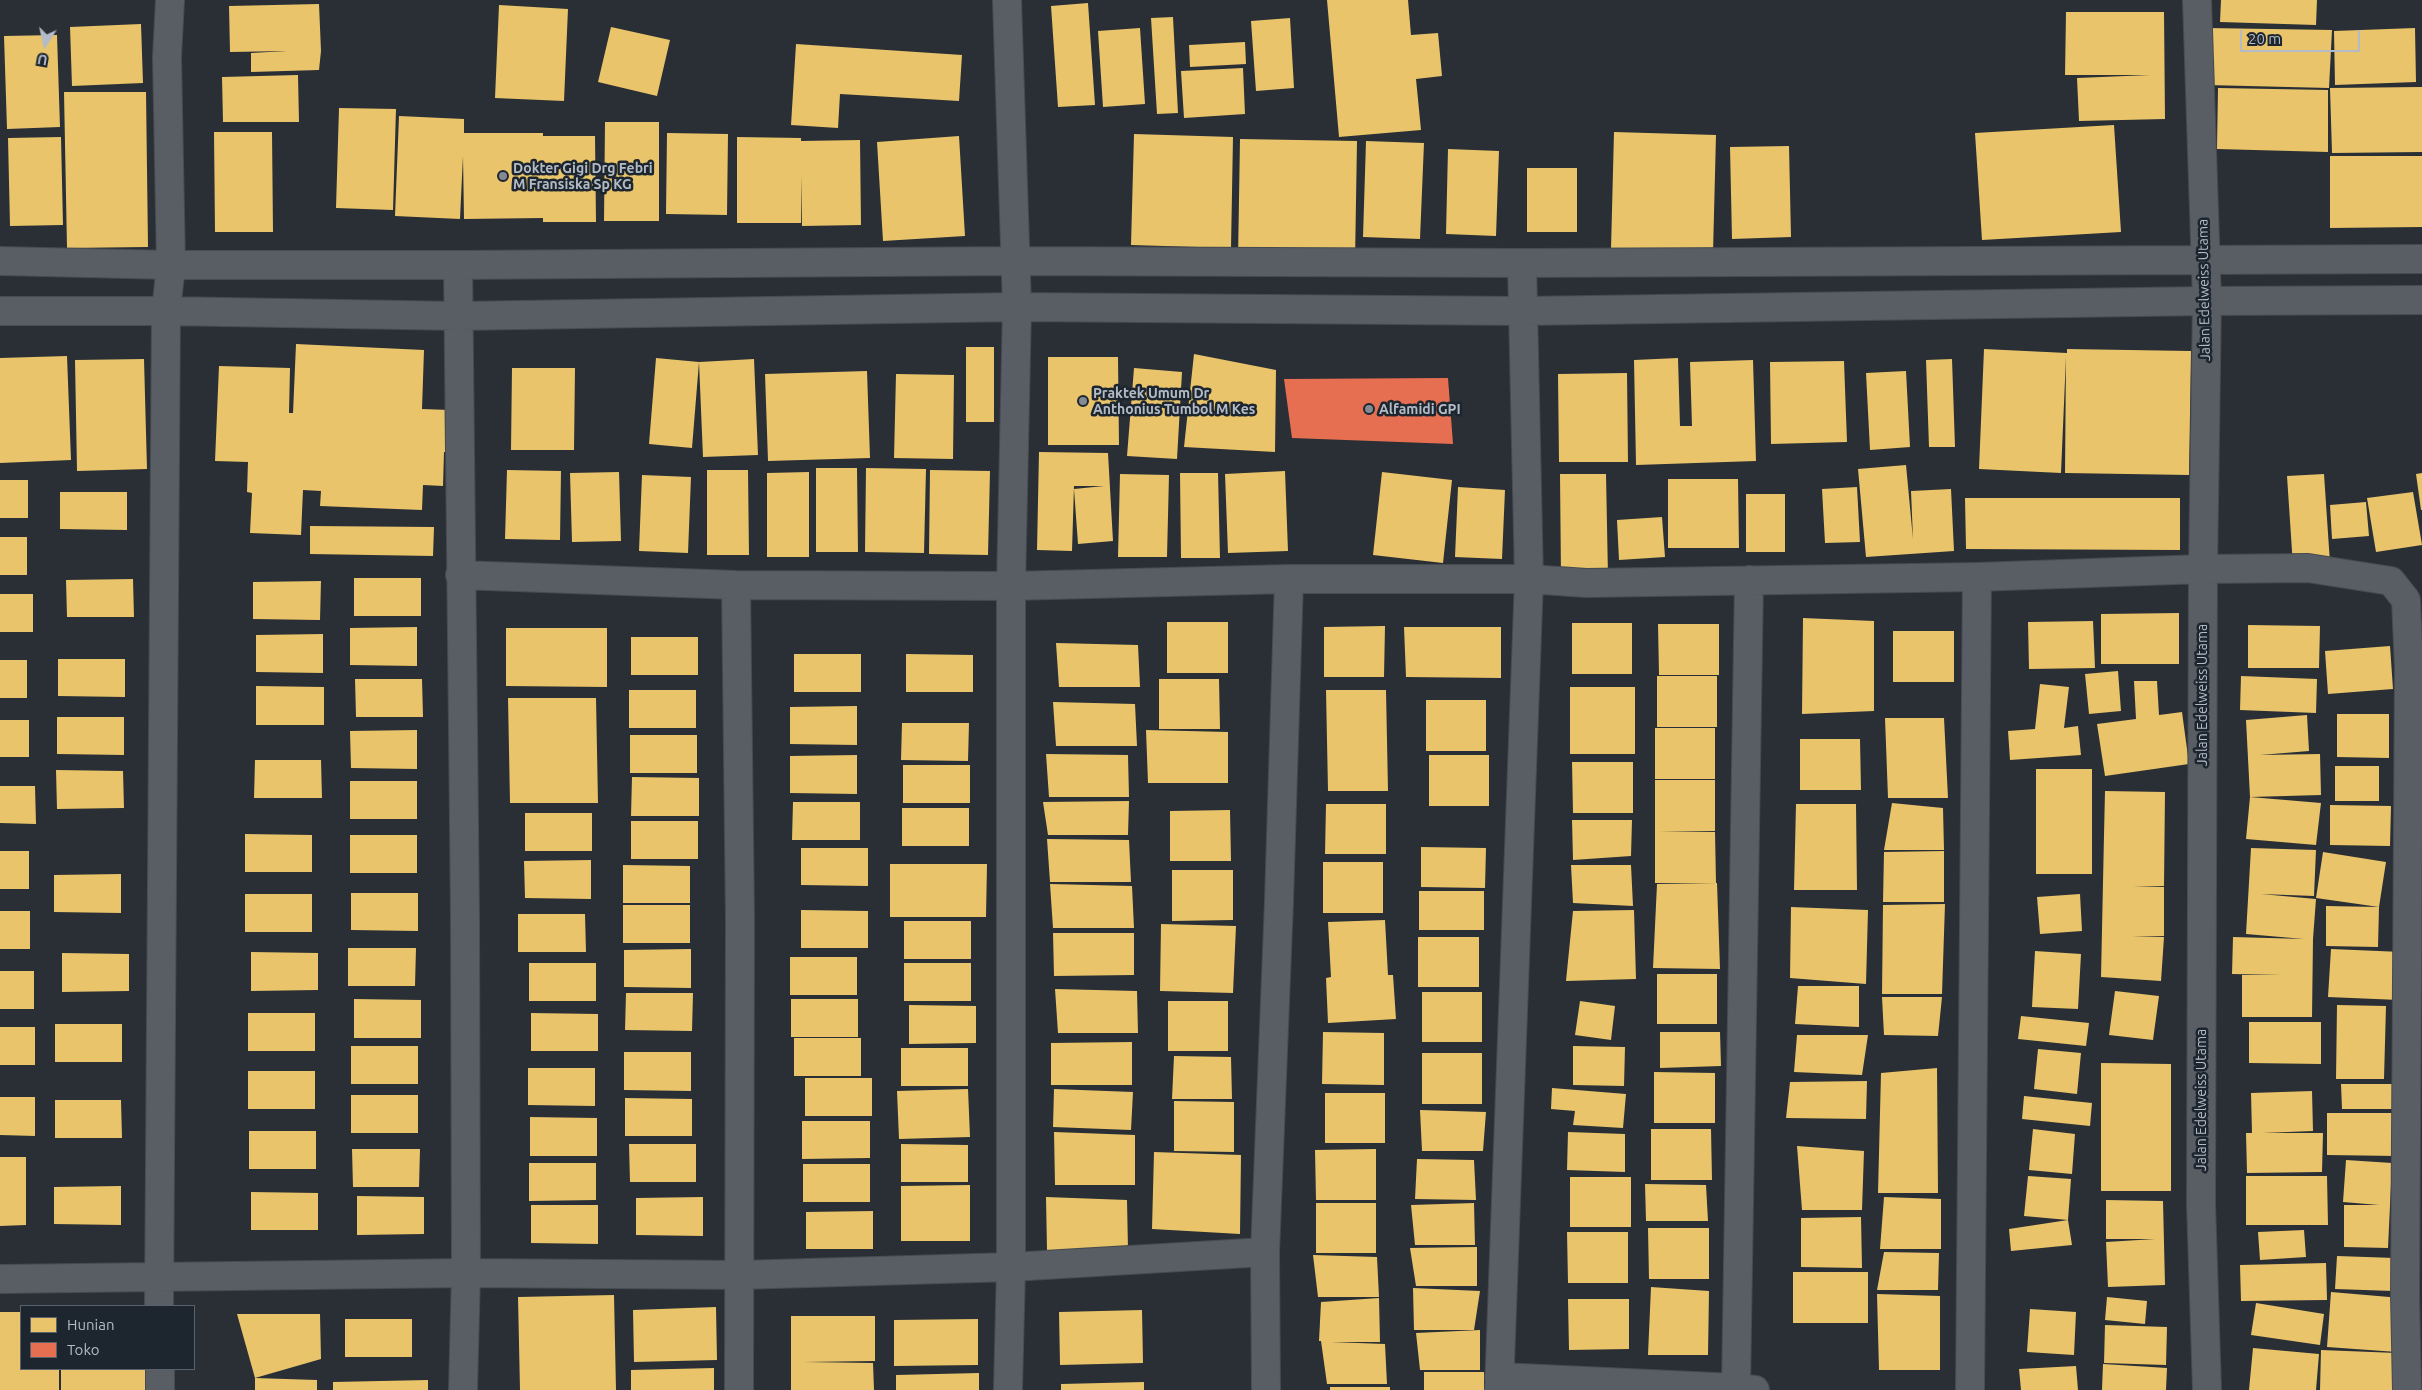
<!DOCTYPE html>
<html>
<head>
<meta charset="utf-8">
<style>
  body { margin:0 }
  #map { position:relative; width:2422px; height:1390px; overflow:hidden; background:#292f35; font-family:Ubuntu,sans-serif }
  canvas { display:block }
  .legend { position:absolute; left:20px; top:1305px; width:175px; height:65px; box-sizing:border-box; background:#1d262f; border:1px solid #59626b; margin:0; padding:6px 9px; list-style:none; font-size:15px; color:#b3bbc6 }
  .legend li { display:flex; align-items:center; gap:10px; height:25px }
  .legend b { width:25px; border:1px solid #59626b }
  .north { position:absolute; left:20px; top:20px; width:50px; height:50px; -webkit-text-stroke:4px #1d262f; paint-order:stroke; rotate:190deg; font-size:14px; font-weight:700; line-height:20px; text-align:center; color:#b3bbc6 }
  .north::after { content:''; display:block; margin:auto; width:18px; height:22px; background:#b3bbc6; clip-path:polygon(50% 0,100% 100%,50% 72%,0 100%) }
  .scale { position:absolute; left:2240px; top:30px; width:120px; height:22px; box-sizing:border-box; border:2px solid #b3bbc6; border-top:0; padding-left:6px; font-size:15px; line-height:18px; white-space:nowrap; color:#b3bbc6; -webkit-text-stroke:4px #1d262f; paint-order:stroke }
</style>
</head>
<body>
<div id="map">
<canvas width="2422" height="1390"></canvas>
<ul class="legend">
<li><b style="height:14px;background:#e9c46a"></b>Hunian</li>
<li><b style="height:14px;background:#e76f51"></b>Toko</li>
</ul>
<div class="north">U</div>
<div class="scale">20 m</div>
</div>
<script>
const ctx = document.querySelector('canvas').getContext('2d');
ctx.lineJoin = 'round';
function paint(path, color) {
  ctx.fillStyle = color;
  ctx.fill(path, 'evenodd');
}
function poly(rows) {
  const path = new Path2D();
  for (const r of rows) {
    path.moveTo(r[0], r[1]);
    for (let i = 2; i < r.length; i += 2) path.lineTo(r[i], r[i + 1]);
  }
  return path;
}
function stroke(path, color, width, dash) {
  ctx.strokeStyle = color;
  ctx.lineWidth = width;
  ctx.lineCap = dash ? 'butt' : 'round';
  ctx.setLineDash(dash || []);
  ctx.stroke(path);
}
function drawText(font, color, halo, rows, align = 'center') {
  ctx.font = font + ' Ubuntu,sans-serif';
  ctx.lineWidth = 5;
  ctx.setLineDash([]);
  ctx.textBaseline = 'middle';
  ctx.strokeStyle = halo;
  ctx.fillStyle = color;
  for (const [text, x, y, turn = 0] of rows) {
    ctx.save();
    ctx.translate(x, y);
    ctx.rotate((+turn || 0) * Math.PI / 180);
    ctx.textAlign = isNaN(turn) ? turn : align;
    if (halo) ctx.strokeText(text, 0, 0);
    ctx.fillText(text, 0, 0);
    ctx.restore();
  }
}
paint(poly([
  [1327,0,1408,0,1411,35,1438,33,1442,76,1416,79,1421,130,1339,137],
  [2221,0,2317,0,2316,25,2220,22],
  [1088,3,1095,105,1058,107,1051,6],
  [319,4,321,51,319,70,251,72,251,53,287,51,230,52,229,6],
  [499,5,568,9,564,101,495,98],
  [2066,12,2164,12,2165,119,2079,121,2077,78,2150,75,2065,75],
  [1173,17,1178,113,1157,114,1151,18],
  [1290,18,1294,88,1256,91,1251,21],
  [141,24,143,83,72,86,70,27],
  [611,27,670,40,657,96,598,82],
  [1140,28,1145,104,1103,107,1098,31],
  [2207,28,2332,30,2329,88,2207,85],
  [2415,28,2416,82,2335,85,2334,31],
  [57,35,60,127,7,129,4,36],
  [1245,42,1246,64,1190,67,1189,45],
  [796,44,962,55,959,101,840,94,838,128,791,125],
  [1243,68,1245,114,1184,118,1181,71],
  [298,75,299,122,223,122,222,77],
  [2422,87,2422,152,2332,153,2330,88],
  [2218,88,2328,90,2328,152,2217,149],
  [64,92,146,92,148,247,67,248],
  [339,108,396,109,393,210,336,208],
  [399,116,464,119,464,133,543,133,543,136,595,136,596,222,543,222,543,218,464,219,463,156,460,219,395,216],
  [605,122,659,122,659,221,604,221],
  [2114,125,2121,232,1982,240,1975,133],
  [214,132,272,132,273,232,215,232],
  [1614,132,1716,135,1713,253,1611,249],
  [667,133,728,134,727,215,666,214],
  [1134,134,1233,137,1231,248,1131,245],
  [959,136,965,236,883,241,877,142],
  [61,137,63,225,10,226,8,138],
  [737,137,801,138,801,141,860,140,861,225,802,226,801,175,801,223,737,223],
  [1240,139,1357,141,1355,261,1238,259],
  [1366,141,1424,143,1420,239,1363,237],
  [1789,146,1791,237,1732,239,1730,147],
  [1448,149,1499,151,1496,236,1446,234],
  [2330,156,2422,156,2422,227,2330,228],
  [1527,168,1577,168,1577,232,1527,232],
  [296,344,424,350,422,409,450,410,448,452,444,452,443,486,423,485,422,510,320,506,321,491,303,490,301,535,250,533,252,493,247,492,248,462,215,461,219,366,290,368,289,413,293,413],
  [966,347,994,347,994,422,966,422],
  [1984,349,2067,353,2067,349,2191,351,2189,475,2065,473,2066,357,2061,473,1979,469],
  [1194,354,1276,370,1275,452,1184,447],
  [67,356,71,460,0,463,0,358],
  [1048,357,1118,357,1119,445,1048,445],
  [656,358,699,362,754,359,758,455,703,457,699,362,692,448,649,444],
  [1678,358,1680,426,1692,426,1690,362,1753,360,1756,461,1636,465,1634,360],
  [144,359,147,469,77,471,75,360],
  [1952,359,1955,447,1929,447,1926,360],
  [1844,361,1847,442,1771,444,1770,362],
  [512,368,575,368,574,450,511,450],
  [1134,368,1182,372,1177,459,1127,456],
  [867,371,870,458,768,461,765,374],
  [1906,371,1910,447,1870,450,1866,373],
  [1627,373,1628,462,1559,462,1558,374],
  [896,374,954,375,953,459,894,458],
  [1039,452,1108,453,1113,541,1078,544,1074,489,1104,486,1074,486,1072,551,1037,550],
  [1906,465,1913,539,1911,491,1951,489,1954,551,1866,557,1858,469],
  [816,468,857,468,858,552,816,552],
  [866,468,926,469,924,553,865,552],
  [507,470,561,471,560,540,505,539],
  [707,470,748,470,749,555,707,555],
  [930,470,990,471,988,555,929,554],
  [1285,471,1288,551,1228,553,1225,474],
  [619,472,621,541,572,542,570,473],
  [809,472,809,557,767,557,767,473],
  [1382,472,1452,480,1443,563,1373,555],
  [1180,473,1218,473,1220,558,1181,558],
  [2422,473,2422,510,2421,510,2416,474],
  [1120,474,1169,475,1167,557,1118,557],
  [1560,474,1606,474,1608,577,1561,578],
  [2324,474,2330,563,2293,566,2287,476],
  [642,475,691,477,688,553,639,551],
  [1668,479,1738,479,1739,548,1668,548],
  [0,480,28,480,28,518,0,518],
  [1458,487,1505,490,1502,559,1455,557],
  [1857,487,1860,542,1825,543,1822,489],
  [60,492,127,492,127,530,60,529],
  [2413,492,2422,545,2376,552,2367,498],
  [1746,494,1785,494,1785,552,1746,552],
  [1965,498,2180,498,2180,550,1966,549],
  [2366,502,2369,536,2332,539,2330,505],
  [1662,517,1665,557,1619,560,1617,520],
  [310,526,434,527,433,556,310,554],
  [0,537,27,537,27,575,0,575],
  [354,578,421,578,421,616,354,616],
  [133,579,134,617,67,617,66,580],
  [321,581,320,620,253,619,253,582],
  [0,594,33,594,33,632,0,632],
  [2179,613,2179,664,2101,664,2101,614],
  [1803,618,1874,621,1874,711,1802,714],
  [2093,621,2095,668,2029,669,2028,622],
  [1167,622,1228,622,1228,673,1167,673],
  [1572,623,1632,623,1632,674,1572,674],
  [1658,624,1719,624,1719,675,1659,675],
  [2248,625,2320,626,2319,668,2248,668],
  [1385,626,1384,677,1324,677,1324,627],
  [417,627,417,666,350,665,350,628],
  [1404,627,1501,627,1501,678,1406,677],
  [506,628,607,628,607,687,506,686],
  [1893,631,1954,631,1954,682,1893,682],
  [323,634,323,673,256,672,256,635],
  [631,637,698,637,698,675,631,675],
  [1056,643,1138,645,1140,687,1059,687],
  [2390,646,2393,689,2328,694,2325,651],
  [794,654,861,654,861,692,794,692],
  [906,654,973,655,973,692,906,692],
  [58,659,125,659,125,697,58,696],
  [0,660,27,660,27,698,0,698],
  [2118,671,2121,711,2089,714,2085,674],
  [1657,676,1717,676,1717,727,1657,727],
  [2241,676,2317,679,2316,713,2240,710],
  [355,679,422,679,423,717,356,717],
  [1159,679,1219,679,1220,729,1159,729],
  [2134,681,2157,681,2159,715,2182,712,2189,764,2105,776,2097,724,2136,719],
  [2040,684,2069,687,2064,728,2078,726,2081,755,2010,760,2008,731,2035,729],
  [256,686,324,687,324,725,256,725],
  [1570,687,1635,687,1635,754,1570,754],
  [629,690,696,690,696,728,629,728],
  [1326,690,1386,690,1388,791,1328,791],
  [508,698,596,698,598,803,510,803],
  [1426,700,1486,700,1486,751,1426,751],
  [1053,702,1135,704,1137,746,1056,746],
  [857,706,857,745,790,744,790,707],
  [2337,714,2389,714,2389,758,2337,757],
  [2307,715,2309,751,2260,755,2320,754,2321,795,2250,797,2321,803,2316,845,2246,839,2250,797,2246,720],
  [57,717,124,717,124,755,57,754],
  [1885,718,1944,718,1948,798,1888,798],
  [0,720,29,720,29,757,0,757],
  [902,723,969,723,968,761,901,760],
  [1655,728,1715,728,1715,779,1655,779],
  [417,730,417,769,351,768,350,731],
  [1146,730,1228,732,1228,783,1148,783],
  [630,735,697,735,697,773,630,773],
  [1800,739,1860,739,1861,790,1800,790],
  [1046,754,1128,755,1129,797,1049,797],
  [857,755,857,794,790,793,790,756],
  [1429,755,1489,755,1489,806,1429,806],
  [255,760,321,760,322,798,254,798],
  [1572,762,1633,762,1633,813,1573,813],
  [903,765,970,765,970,803,903,803],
  [2335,766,2379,766,2379,801,2335,801],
  [2036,769,2092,769,2092,874,2036,874],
  [56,770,123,771,124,808,57,809],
  [632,777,699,778,699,816,631,816],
  [1655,780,1715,780,1715,831,1659,832,1715,832,1716,883,1655,883],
  [350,781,417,781,417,819,350,819],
  [0,786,35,786,36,824,0,823],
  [2105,791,2165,792,2164,886,2133,886,2164,887,2164,936,2132,936,2164,937,2161,981,2101,977,2104,835,2111,835,2104,835],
  [1129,801,1128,835,1048,835,1043,802],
  [793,802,860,802,860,840,792,840],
  [1892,803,1943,808,1944,850,1884,850],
  [1326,804,1386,804,1386,854,1325,854],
  [1796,804,1856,804,1857,890,1794,890],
  [2330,805,2391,806,2390,846,2330,845],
  [902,808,969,808,969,846,902,846],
  [1230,810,1231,861,1170,861,1170,811],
  [525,813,592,813,592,851,525,851],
  [1572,820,1632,820,1631,856,1573,860],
  [631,821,698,821,698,859,631,859],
  [245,834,312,835,312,872,245,872],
  [350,835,417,835,417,873,350,873],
  [1047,839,1129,840,1131,882,1050,882],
  [1421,847,1486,848,1485,888,1421,887],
  [801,848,868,848,868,886,801,885],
  [2251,848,2316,850,2314,896,2261,894,2316,899,2313,939,2312,1017,2242,1017,2242,975,2282,975,2232,974,2233,937,2304,939,2246,934],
  [0,851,29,851,29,889,0,889],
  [1944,851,1944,902,1883,902,1884,852],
  [2323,852,2386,862,2379,907,2316,898],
  [591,860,591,899,525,898,524,861],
  [1323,862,1383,862,1383,913,1323,913],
  [890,864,987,864,986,917,890,917],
  [623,865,690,866,690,903,623,903],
  [1571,865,1631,865,1633,906,1573,903],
  [1172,870,1233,870,1233,920,1172,921],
  [121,874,121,913,54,912,54,875],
  [1717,883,1720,969,1653,968,1657,884],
  [1050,884,1132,886,1134,928,1053,928],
  [1419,891,1484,891,1484,930,1419,930],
  [351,893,418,893,418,931,351,930],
  [245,894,312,894,312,932,245,932],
  [2080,894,2082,931,2040,934,2037,897],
  [1945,904,1942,994,1882,994,1883,905],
  [623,905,690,905,690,943,623,943],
  [2326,906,2379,907,2378,947,2326,946],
  [1791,907,1868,910,1866,984,1790,978],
  [801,910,868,911,868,948,801,948],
  [1634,910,1636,979,1566,981,1573,911],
  [0,911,30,911,30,949,0,949],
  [518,914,585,914,586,952,518,952],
  [1385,920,1388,975,1393,975,1396,1019,1328,1023,1326,978,1331,977,1328,922],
  [904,921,971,921,971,959,904,959],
  [1161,924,1236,926,1233,993,1160,991],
  [1053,933,1134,933,1134,975,1054,976],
  [1418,937,1479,937,1479,987,1418,987],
  [348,948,416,948,415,986,348,986],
  [691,949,691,988,624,987,624,950],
  [2331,949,2402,952,2399,1000,2328,997],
  [2035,951,2081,954,2078,1009,2032,1007],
  [251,952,318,953,318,990,251,991],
  [62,953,129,954,129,991,62,992],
  [790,957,857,957,857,995,790,995],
  [529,963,596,963,596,1001,529,1001],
  [904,963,971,963,971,1001,904,1001],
  [0,971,34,971,34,1009,0,1009],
  [1657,974,1717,974,1717,1024,1657,1024],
  [1798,986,1859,986,1859,1027,1795,1024],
  [1055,989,1137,991,1138,1033,1058,1033],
  [2115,991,2159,996,2153,1040,2109,1035],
  [1422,992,1482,992,1482,1042,1422,1042],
  [626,993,693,993,692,1031,625,1030],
  [1882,997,1942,997,1938,1036,1884,1035],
  [354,999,421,1000,421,1038,354,1038],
  [791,999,858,999,858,1037,791,1037],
  [1168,1001,1228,1001,1228,1051,1168,1051],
  [1580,1001,1615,1006,1611,1040,1575,1035],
  [909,1005,976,1006,976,1043,909,1044],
  [2337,1005,2386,1006,2384,1079,2336,1079],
  [248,1013,315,1013,315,1051,248,1051],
  [531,1013,598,1014,598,1051,531,1051],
  [2021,1016,2089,1023,2086,1046,2018,1039],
  [2249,1022,2321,1022,2321,1064,2249,1063],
  [55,1024,122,1024,122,1062,55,1062],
  [0,1027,35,1027,35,1065,0,1065],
  [1323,1032,1384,1033,1384,1085,1322,1084],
  [1660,1032,1720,1032,1721,1066,1660,1068],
  [1797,1035,1868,1035,1862,1075,1794,1072],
  [794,1038,861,1038,861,1076,794,1076],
  [1132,1042,1132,1085,1051,1085,1051,1043],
  [351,1046,418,1046,418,1084,351,1084],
  [1573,1046,1625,1047,1624,1086,1573,1085],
  [901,1048,968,1048,968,1086,901,1086],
  [2038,1049,2081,1053,2077,1094,2034,1089],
  [624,1052,691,1052,691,1091,624,1090],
  [1422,1053,1482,1053,1482,1104,1422,1104],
  [1174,1056,1231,1057,1232,1099,1172,1099],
  [2101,1063,2171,1064,2171,1191,2101,1191],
  [528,1068,595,1068,595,1106,528,1105],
  [1937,1068,1938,1193,1878,1193,1881,1073],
  [248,1071,315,1071,315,1109,248,1109],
  [1654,1072,1715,1073,1715,1123,1654,1123],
  [805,1078,872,1078,872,1116,805,1116],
  [1867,1081,1866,1119,1786,1118,1790,1082],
  [2341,1084,2396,1084,2396,1109,2342,1109],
  [1552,1088,1626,1094,1623,1128,1573,1125,1575,1111,1551,1109],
  [968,1089,970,1137,899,1139,897,1091],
  [1054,1089,1133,1092,1131,1130,1053,1127],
  [2312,1091,2313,1131,2263,1133,2323,1133,2322,1172,2247,1173,2246,1133,2252,1133,2251,1093],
  [1325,1093,1385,1093,1385,1143,1325,1143],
  [351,1095,418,1095,418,1133,351,1133],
  [2024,1096,2092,1103,2090,1126,2022,1119],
  [0,1097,35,1097,35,1136,0,1135],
  [625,1098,692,1099,692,1136,625,1136],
  [55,1100,121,1100,122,1138,55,1138],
  [1174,1101,1234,1102,1234,1152,1174,1151],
  [1420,1110,1486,1112,1483,1151,1422,1151],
  [2327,1113,2397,1113,2397,1156,2327,1155],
  [530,1117,597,1118,597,1156,530,1156],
  [802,1121,870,1121,870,1158,802,1159],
  [1651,1129,1711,1129,1712,1180,1651,1180],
  [2033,1129,2075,1134,2072,1174,2029,1170],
  [249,1131,316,1131,316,1169,249,1169],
  [1054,1132,1135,1135,1135,1185,1055,1185],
  [1568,1132,1625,1134,1625,1172,1567,1170],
  [629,1144,696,1144,696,1182,630,1182],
  [901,1144,968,1145,968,1182,901,1182],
  [1797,1146,1864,1151,1862,1210,1802,1210],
  [352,1149,420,1149,419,1187,353,1187],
  [1376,1149,1376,1200,1316,1200,1315,1150],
  [1154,1152,1241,1155,1240,1234,1152,1229],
  [0,1157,26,1157,26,1225,0,1226],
  [1417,1159,1474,1160,1476,1200,1415,1199],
  [2346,1160,2392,1163,2388,1248,2344,1247,2344,1205,2379,1205,2343,1202],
  [529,1163,596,1163,596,1200,529,1201],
  [803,1164,870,1164,870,1202,803,1202],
  [2028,1176,2071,1179,2068,1220,2024,1216],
  [2246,1176,2327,1176,2328,1225,2246,1225],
  [1570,1177,1631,1177,1631,1227,1570,1227],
  [1645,1184,1706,1185,1708,1221,1646,1221],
  [970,1185,970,1241,901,1241,901,1186],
  [121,1186,121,1225,54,1224,54,1187],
  [251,1192,318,1193,318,1230,251,1230],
  [357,1196,424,1197,424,1234,357,1235],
  [703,1197,703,1236,636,1235,636,1198],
  [1046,1197,1127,1200,1128,1250,1047,1250],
  [1884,1197,1941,1199,1941,1249,1880,1249],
  [2106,1200,2163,1201,2165,1285,2108,1287,2106,1242,2155,1239,2106,1239],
  [1316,1203,1376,1203,1376,1253,1316,1253],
  [1474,1203,1475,1245,1415,1245,1411,1205],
  [531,1205,598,1205,598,1244,531,1243],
  [873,1211,873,1249,806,1249,806,1212],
  [1861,1217,1862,1268,1801,1267,1801,1218],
  [2068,1220,2072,1245,2011,1251,2009,1229],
  [1648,1228,1709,1228,1709,1279,1649,1279],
  [2304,1230,2306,1257,2260,1260,2258,1232],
  [1567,1232,1628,1232,1628,1283,1568,1283],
  [1477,1247,1477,1286,1416,1286,1410,1248],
  [1884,1252,1939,1253,1938,1290,1877,1290],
  [1313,1255,1377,1257,1379,1297,1318,1297],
  [2337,1256,2395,1258,2393,1291,2335,1289],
  [2326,1263,2327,1300,2241,1301,2240,1265],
  [1793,1272,1868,1272,1868,1323,1793,1323],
  [1651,1287,1709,1291,1708,1355,1648,1355],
  [1413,1288,1480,1291,1474,1330,1414,1330],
  [2331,1292,2401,1298,2397,1352,2327,1347],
  [1877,1294,1940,1296,1940,1370,1879,1370],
  [614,1295,616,1390,520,1390,518,1297],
  [2107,1297,2147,1301,2145,1324,2105,1320],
  [1379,1298,1380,1342,1331,1342,1385,1344,1387,1384,1327,1384,1321,1341,1319,1341,1321,1302],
  [1568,1299,1629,1299,1629,1349,1569,1350],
  [2256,1303,2324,1314,2320,1345,2251,1335],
  [716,1307,717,1360,634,1362,633,1310],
  [2030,1309,2076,1312,2074,1355,2027,1352],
  [1142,1310,1143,1363,1060,1365,1059,1312],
  [0,1312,21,1312,21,1369,59,1369,59,1390,0,1390],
  [237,1314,320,1314,321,1359,255,1378,317,1380,317,1390,255,1390,255,1378],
  [791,1316,875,1316,875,1361,804,1362,873,1363,874,1390,791,1390],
  [345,1319,412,1319,412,1357,345,1357],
  [978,1319,978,1365,894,1366,894,1320],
  [2105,1325,2167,1327,2166,1365,2104,1363],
  [1480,1330,1480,1370,1420,1370,1416,1333],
  [2253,1348,2319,1354,2316,1390,2249,1390],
  [2321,1350,2397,1353,2396,1390,2320,1390],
  [2103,1364,2167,1368,2166,1390,2102,1390],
  [2076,1366,2078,1390,2021,1390,2019,1369],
  [714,1368,714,1390,631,1390,631,1370],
  [61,1369,156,1369,156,1390,61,1390],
  [1424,1372,1484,1372,1484,1390,1424,1390],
  [979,1373,979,1390,896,1390,896,1375],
  [428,1380,428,1390,333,1390,333,1382],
  [1144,1382,1144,1390,1061,1390,1061,1384],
  [1330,1387,1390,1387,1390,1390,1330,1390]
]), '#e9c46a');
paint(poly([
  [1448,378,1453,444,1292,438,1284,379]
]), '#e76f51');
const minor = poly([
  [1007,0,1017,307,1011,586,1011,1267,1008,1390],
  [2197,0,2207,301,2203,569,2201,1203,2207,1390],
  [0,261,171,265,458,265,1015,261,1522,263,2422,259],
  [458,265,465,916,466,1273,463,1390],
  [0,311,166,311,459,316,1017,307,1523,311,2207,301,2422,300],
  [460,575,736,585,1011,586,1289,579,1529,579,1586,583,1977,577,2203,569,2308,568,2391,581,2406,600,2409,668,2405,1295,2407,1390],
  [1749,580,1736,1388,1755,1390],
  [736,585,740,920,739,1390],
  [0,1279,466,1273,740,1275,1011,1267,1265,1252],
  [159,1306,166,311,171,265,167,57,170,0],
  [160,1369,160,1390],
  [1499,1377,1736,1388],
  [1266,1390,1265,1252,1279,901,1289,579],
  [1499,1390,1529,579,1522,263],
  [1970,1390,1977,577]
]);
stroke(minor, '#474b50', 30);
stroke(minor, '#595d64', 28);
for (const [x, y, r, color] of [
  [503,176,5,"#838a93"],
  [1083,401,5,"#838a93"],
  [1369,409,5,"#838a93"]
]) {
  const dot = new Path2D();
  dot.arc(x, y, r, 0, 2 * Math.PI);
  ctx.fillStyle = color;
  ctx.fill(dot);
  stroke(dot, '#1d262f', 2);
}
drawText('bold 14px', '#b3bbc6', '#1d262f', [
  ["Dokter Gigi Drg Febri",513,168],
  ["M Fransiska Sp KG",513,184],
  ["Praktek Umum Dr",1093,393],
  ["Anthonius Tumbol M Kes",1093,409],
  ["Alfamidi GPI",1379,409]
], 'left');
drawText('14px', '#b3bbc6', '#1d262f', [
  ["Jalan Edelweiss Utama",2204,290,-91],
  ["Jalan Edelweiss Utama",2202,695,-90],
  ["Jalan Edelweiss Utama",2201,1100,-90]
]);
</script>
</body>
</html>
